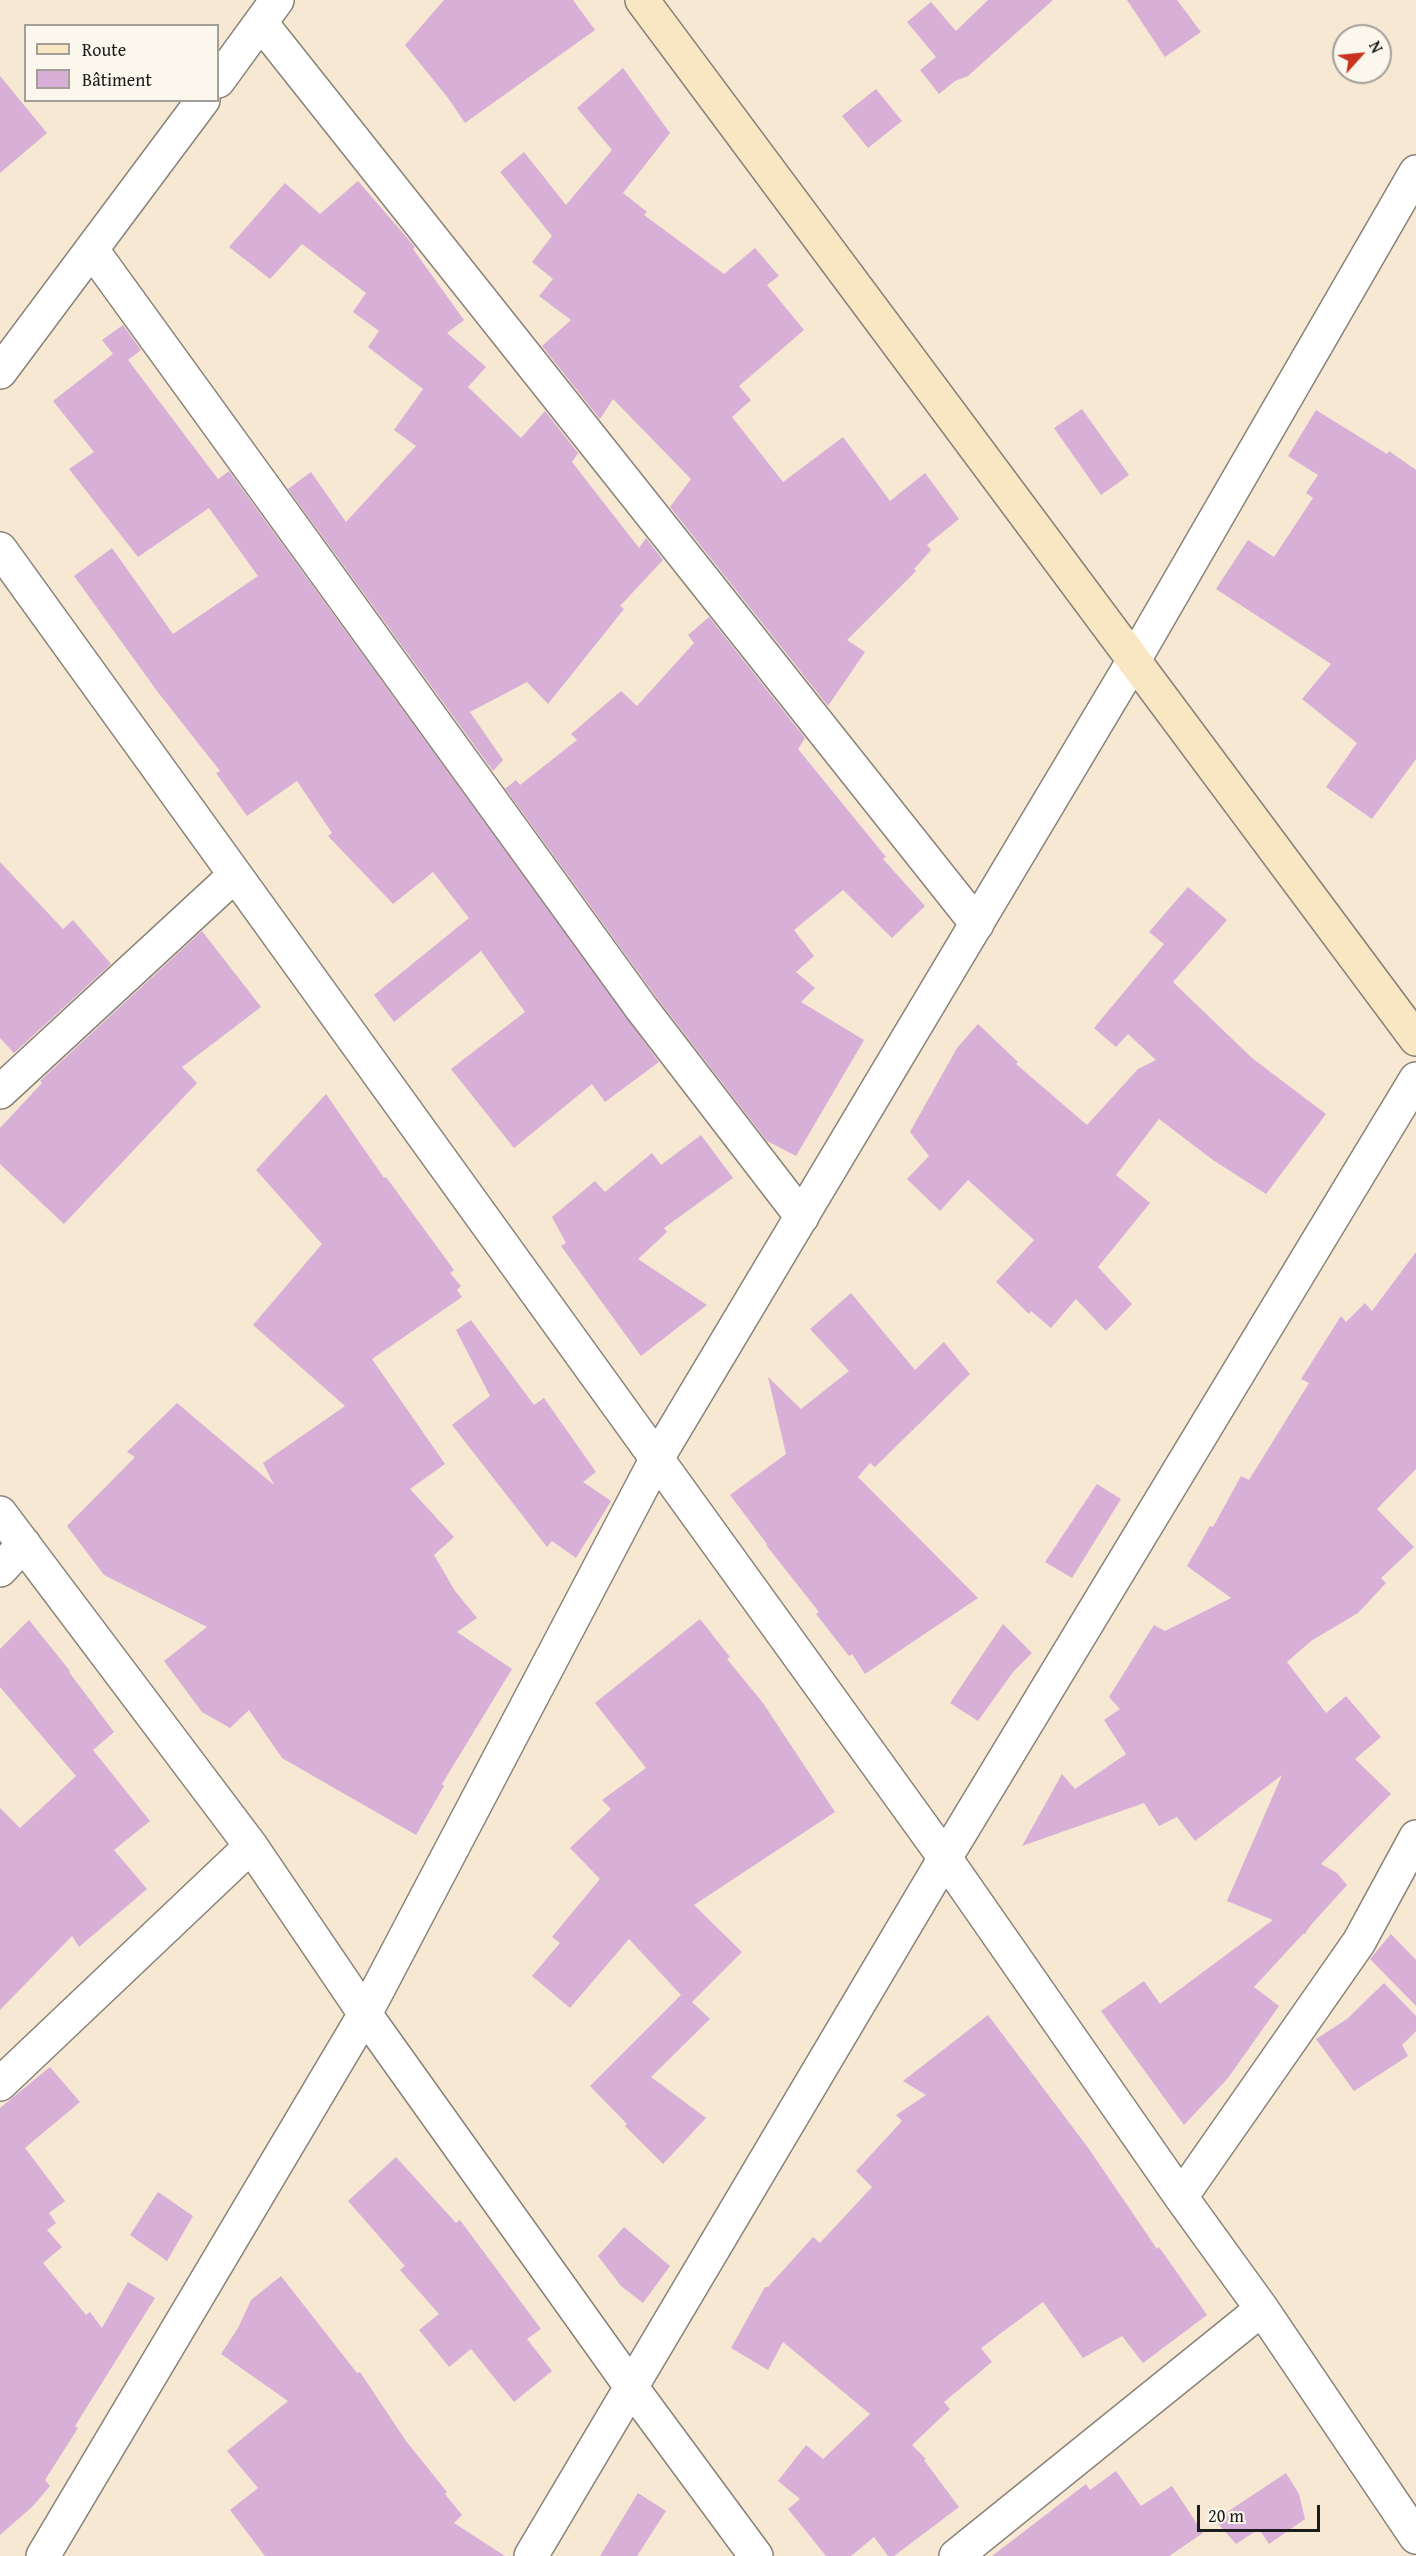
<!DOCTYPE html>
<html>
<head>
<meta charset="utf-8">
<style>
  body { margin:0 }
  #map { position:relative; width:1416px; height:2556px; overflow:hidden; background:#f6e8d3; font-family:"Gentium Book Plus",serif }
  canvas { display:block }
  .legend { position:absolute; left:24px; top:24px; width:195px; height:78px; box-sizing:border-box; background:#fbf7ec; border:2px solid #a29f99; margin:0; padding:8px 10px; list-style:none; font-size:18px; color:#1c1c1c }
  .legend li { display:flex; align-items:center; gap:12px; height:30px }
  .legend b { width:30px; border:2px solid #a29f99 }
  .north { position:absolute; left:1332px; top:24px; width:60px; height:60px; box-sizing:border-box; background:#fbf7ec; border:2px solid #a29f99; border-radius:50%; rotate:63deg; font-size:16px; font-weight:700; line-height:24px; text-align:center; color:#1c1c1c }
  .north::after { content:''; display:block; margin:auto; width:21px; height:27px; background:#c8321e; clip-path:polygon(50% 0,100% 100%,50% 72%,0 100%) }
  .scale { position:absolute; left:1197px; top:2505px; width:123px; height:27px; box-sizing:border-box; border:3px solid #1c1c1c; border-top:0; padding-left:8px; font-size:18px; line-height:21px; white-space:nowrap; color:#1c1c1c; -webkit-text-stroke:4px #fbf7ec; paint-order:stroke }
</style>
</head>
<body>
<div id="map">
<canvas width="1416" height="2556"></canvas>
<ul class="legend">
<li><b style="height:8px;background:#f9e7c3"></b>Route</li>
<li><b style="height:16px;background:#d8afd7"></b>Bâtiment</li>
</ul>
<div class="north">N</div>
<div class="scale">20 m</div>
</div>
<script>
const ctx = document.querySelector('canvas').getContext('2d');
ctx.lineJoin = 'round';
function paint(path, color) {
  ctx.fillStyle = color;
  ctx.fill(path, 'evenodd');
}
function poly(rows) {
  const path = new Path2D();
  for (const r of rows) {
    path.moveTo(r[0], r[1]);
    for (let i = 2; i < r.length; i += 2) path.lineTo(r[i], r[i + 1]);
  }
  return path;
}
function stroke(path, color, width, dash) {
  ctx.strokeStyle = color;
  ctx.lineWidth = width;
  ctx.lineCap = dash ? 'butt' : 'round';
  ctx.setLineDash(dash || []);
  ctx.stroke(path);
}
paint(poly([
  [444,0,573,0,595,30,465,123,448,98,405,45],
  [988,0,1053,0,968,76,955,81,939,94,920,70,936,57,907,22,931,2,956,31],
  [1127,0,1177,0,1201,32,1165,57],
  [623,68,670,133,623,193,647,212,644,215,724,274,755,248,779,276,767,285,804,330,739,386,751,400,732,417,783,482,843,437,890,501,925,473,959,519,927,545,931,550,914,569,916,571,847,640,865,652,828,706,670,507,691,479,613,399,600,419,542,346,571,320,539,296,553,279,532,262,552,236,500,172,524,152,566,205,612,150,577,108],
  [0,76,47,133,0,173],
  [876,89,902,121,868,148,842,116],
  [358,181,415,247,413,249,464,320,447,333,486,367,468,387,521,438,545,411,578,453,572,462,639,548,646,538,663,560,620,606,624,609,548,704,527,682,470,712,503,760,493,771,288,489,311,472,346,522,416,446,394,430,423,389,368,347,379,331,353,312,366,293,302,244,270,279,229,247,285,183,320,214],
  [123,325,141,350,128,360,218,479,229,471,659,1062,605,1102,592,1084,514,1148,451,1069,525,1012,481,951,394,1022,374,995,469,918,433,872,393,904,328,836,332,833,297,781,247,816,216,773,220,771,157,691,74,576,112,548,173,634,258,576,209,508,138,557,69,469,94,452,53,401,113,354,102,340],
  [1082,409,1129,475,1101,495,1054,428],
  [1316,410,1387,454,1389,451,1416,470,1416,759,1372,819,1326,787,1357,743,1302,699,1331,664,1216,589,1248,540,1274,557,1313,498,1306,493,1318,475,1288,456],
  [709,617,805,738,798,749,886,857,883,859,925,906,892,938,843,890,794,930,814,956,796,972,815,988,801,1002,864,1040,796,1156,767,1141,657,998,504,787,506,788,516,780,520,785,577,740,571,734,621,691,637,706,694,643,688,635],
  [0,862,63,929,73,920,111,964,14,1053,0,1038],
  [1188,887,1227,920,1173,982,1252,1058,1326,1114,1266,1194,1213,1160,1159,1119,1116,1175,1150,1203,1098,1267,1132,1304,1106,1331,1076,1299,1051,1328,1031,1311,1029,1314,996,1282,1034,1240,968,1180,940,1211,907,1179,929,1156,910,1132,957,1048,978,1024,1018,1062,1016,1064,1087,1125,1138,1069,1156,1060,1128,1034,1116,1047,1094,1028,1164,944,1149,932],
  [202,931,261,1007,182,1067,197,1083,64,1224,0,1164,0,1128,42,1083,40,1081],
  [326,1094,384,1178,386,1177,454,1270,450,1273,461,1286,457,1290,462,1297,372,1359,445,1464,410,1489,454,1537,434,1555,455,1591,477,1618,457,1632,512,1669,442,1784,444,1786,416,1835,282,1758,249,1710,230,1728,202,1712,164,1661,207,1627,104,1575,67,1526,135,1457,127,1452,177,1403,274,1485,263,1463,345,1406,253,1325,322,1244,256,1170],
  [701,1135,733,1178,664,1228,667,1232,638,1259,707,1305,641,1356,561,1246,566,1243,552,1217,595,1181,605,1192,652,1153,661,1165],
  [1416,1252,1416,1469,1377,1509,1414,1547,1381,1578,1386,1583,1358,1613,1311,1641,1287,1662,1326,1713,1346,1696,1381,1737,1355,1759,1391,1794,1321,1864,1337,1873,1347,1885,1310,1926,1305,1934,1303,1934,1254,1987,1279,2006,1228,2078,1184,2125,1101,2011,1144,1981,1160,2004,1273,1920,1227,1901,1282,1775,1195,1841,1177,1817,1159,1826,1144,1803,1022,1846,1062,1774,1075,1789,1126,1754,1104,1720,1120,1709,1109,1697,1154,1625,1165,1631,1231,1598,1187,1566,1210,1526,1213,1527,1241,1476,1249,1480,1309,1383,1301,1379,1341,1316,1346,1322,1365,1303,1372,1311],
  [851,1293,915,1370,944,1342,970,1374,875,1467,870,1463,858,1477,978,1598,865,1674,852,1654,849,1656,816,1614,819,1612,766,1545,767,1544,730,1495,786,1454,768,1377,801,1409,849,1371,810,1329],
  [471,1320,534,1405,544,1398,596,1472,583,1482,611,1501,576,1558,552,1541,547,1547,452,1425,490,1396,456,1330],
  [1097,1484,1121,1499,1072,1578,1045,1562],
  [700,1619,730,1657,727,1659,763,1703,835,1812,694,1905,742,1952,692,2002,710,2019,651,2077,706,2118,663,2164,625,2126,627,2124,590,2086,681,1995,629,1939,570,2008,532,1976,560,1943,552,1937,600,1879,570,1848,611,1809,602,1800,646,1768,595,1703],
  [29,1620,70,1671,69,1672,114,1732,93,1750,150,1821,114,1850,147,1889,79,1947,72,1936,0,2010,0,1808,20,1828,76,1776,0,1687,0,1649],
  [1003,1624,1032,1653,1013,1672,978,1721,950,1703],
  [1391,1934,1416,1960,1416,2006,1370,1959],
  [1384,1983,1416,2016,1416,2031,1402,2045,1408,2056,1354,2091,1316,2039,1347,2019],
  [988,2015,1089,2149,1157,2249,1159,2247,1207,2315,1143,2363,1122,2336,1083,2358,1043,2302,981,2348,992,2362,944,2402,950,2409,912,2445,926,2459,924,2460,959,2507,894,2556,888,2556,874,2537,851,2556,826,2556,788,2509,800,2499,778,2481,806,2445,823,2459,870,2414,783,2342,768,2370,731,2348,765,2287,768,2287,813,2237,820,2243,872,2187,856,2171,902,2121,896,2115,926,2095,903,2081],
  [50,2067,80,2102,25,2148,65,2201,49,2213,56,2223,47,2230,62,2247,43,2263,86,2315,90,2312,102,2328,128,2282,155,2298,75,2426,78,2428,45,2480,50,2486,33,2506,0,2535,0,2108],
  [396,2157,456,2223,460,2220,541,2329,527,2339,552,2371,514,2402,471,2349,449,2367,419,2330,439,2314,400,2270,405,2266,348,2201],
  [158,2192,193,2216,167,2261,130,2235],
  [624,2227,670,2266,643,2303,621,2286,598,2256],
  [281,2276,357,2373,360,2372,406,2441,447,2492,445,2494,462,2515,454,2523,505,2556,265,2556,230,2510,258,2488,227,2451,288,2401,221,2354,238,2328,251,2300],
  [1116,2471,1141,2506,1172,2486,1203,2533,1169,2556,992,2556,1086,2484,1090,2490],
  [1286,2473,1299,2494,1305,2519,1269,2544,1259,2529,1236,2544,1215,2520],
  [638,2493,666,2511,637,2556,600,2556]
]), '#d8afd7');
const street = poly([
  [261,23,977,924],
  [218,81,277,0],
  [92,250,642,1009,802,1217],
  [0,372,203,100],
  [0,549,945,1858,1181,2197,1262,2309,1416,2537],
  [0,1092,235,875],
  [0,1513,251,1846,365,2014,632,2388,756,2556],
  [0,1570,24,1544],
  [0,2084,251,1846],
  [1181,2197,1359,1942,1416,1837],
  [43,2556,365,2014,656,1460,1134,660,1416,172],
  [531,2556,945,1858,1416,1079],
  [956,2556,1262,2309]
]);
const secondary = poly([
  [642,0,1416,1039]
]);
stroke(street, '#898278', 36);
stroke(secondary, '#898278', 36);
stroke(street, '#fff', 33);
stroke(secondary, '#f9e7c3', 33);
</script>
</body>
</html>
